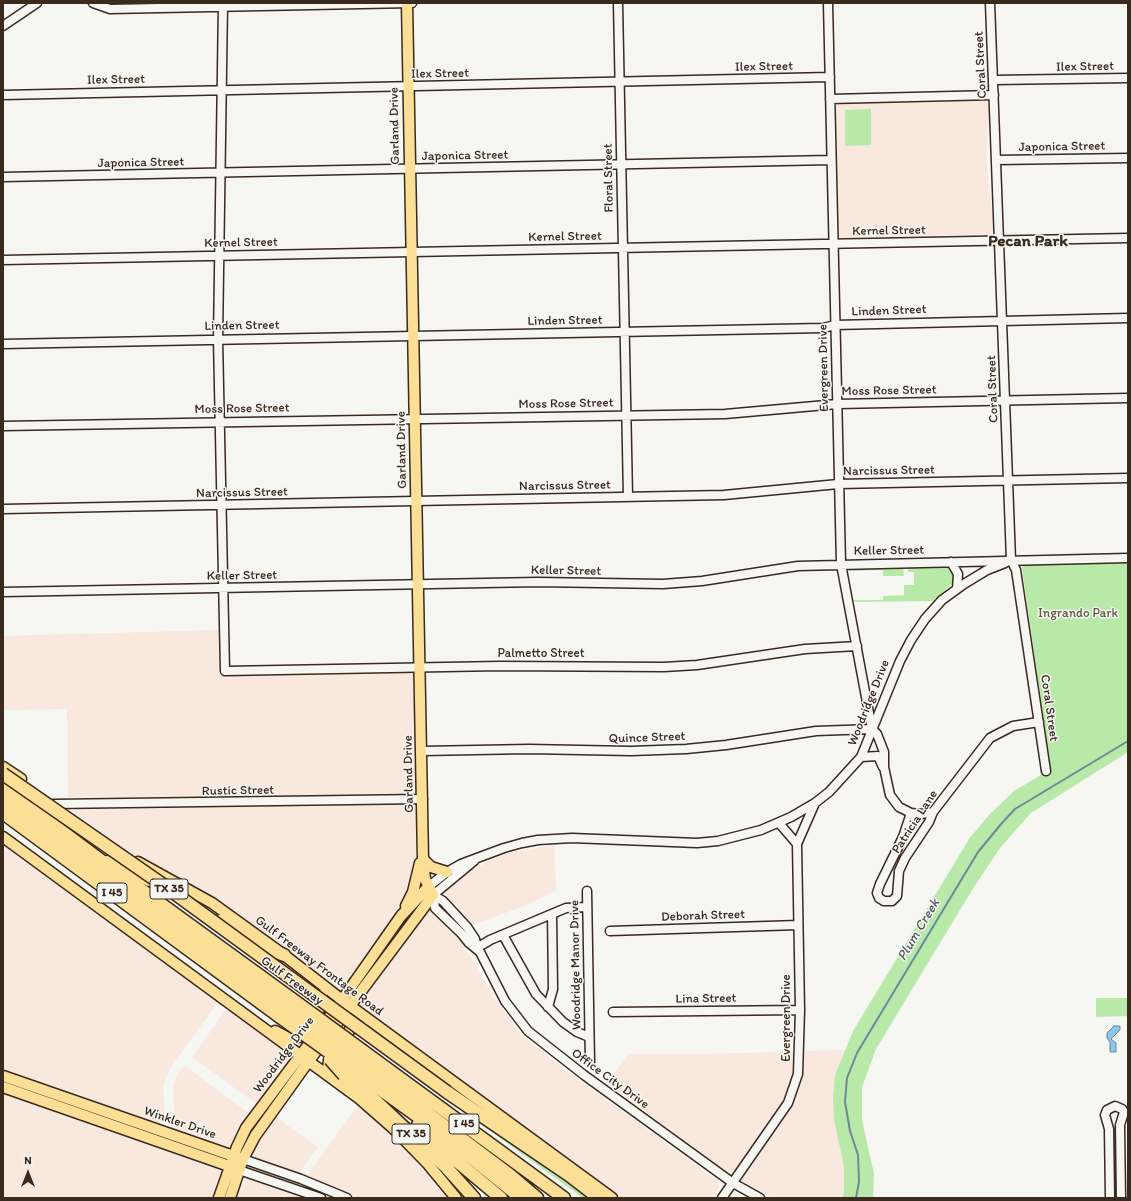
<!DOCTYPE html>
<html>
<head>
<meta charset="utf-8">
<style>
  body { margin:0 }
  #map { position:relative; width:1131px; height:1201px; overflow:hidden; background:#f6f6f2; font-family:Itim,sans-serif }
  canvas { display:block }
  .frame { position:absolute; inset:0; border:4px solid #3b2a1e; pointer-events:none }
  .north { position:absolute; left:8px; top:1153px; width:40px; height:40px; -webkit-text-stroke:3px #f6f6f2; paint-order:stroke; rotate:0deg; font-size:11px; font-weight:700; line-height:16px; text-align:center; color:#3b2a1e }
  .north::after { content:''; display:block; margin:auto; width:14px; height:18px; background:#3b2a1e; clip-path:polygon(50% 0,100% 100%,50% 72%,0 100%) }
</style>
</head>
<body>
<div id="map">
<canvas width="1131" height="1201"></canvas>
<div class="frame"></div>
<div class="north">N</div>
</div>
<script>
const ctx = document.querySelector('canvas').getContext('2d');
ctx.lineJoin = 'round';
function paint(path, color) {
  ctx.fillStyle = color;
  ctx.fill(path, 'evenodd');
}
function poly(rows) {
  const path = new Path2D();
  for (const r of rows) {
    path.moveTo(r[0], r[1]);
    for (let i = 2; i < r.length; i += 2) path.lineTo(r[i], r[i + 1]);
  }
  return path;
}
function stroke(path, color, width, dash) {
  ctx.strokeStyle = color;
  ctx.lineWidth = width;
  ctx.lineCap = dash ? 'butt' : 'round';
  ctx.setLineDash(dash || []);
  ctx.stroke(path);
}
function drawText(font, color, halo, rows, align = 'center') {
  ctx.font = font + ' Itim,sans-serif';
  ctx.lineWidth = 3;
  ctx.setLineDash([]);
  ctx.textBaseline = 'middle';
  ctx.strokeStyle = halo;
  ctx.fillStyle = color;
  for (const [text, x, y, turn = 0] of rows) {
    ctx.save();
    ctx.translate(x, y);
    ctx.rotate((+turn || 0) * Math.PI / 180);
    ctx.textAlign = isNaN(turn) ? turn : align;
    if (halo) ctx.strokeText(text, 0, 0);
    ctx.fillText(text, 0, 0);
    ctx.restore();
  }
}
paint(poly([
  [985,100,990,107,990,114,987,129,987,167,994,230,991,234,841,238,838,236,836,104],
  [219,630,220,676,244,676,277,673,406,671,412,674,414,677,416,773,414,792,409,795,148,799,68,797,67,709,3,710,3,636],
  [412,803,416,807,417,865,406,902,356,972,343,987,337,990,208,895,125,849,74,812,75,810,80,808],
  [3,844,218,1002,171,1067,165,1080,163,1090,165,1109,160,1126,3,1072],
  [554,845,556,890,529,904,473,925,445,894,446,888,470,871,493,859,513,852],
  [427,911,432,911,458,936,494,997,522,1035,568,1072,718,1181,719,1188,712,1198,620,1198,360,1007,360,1001],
  [229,1010,286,1051,289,1057,289,1063,258,1105,192,1057,225,1011],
  [845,1050,834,1120,844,1167,844,1192,842,1198,771,1197,742,1181,712,1162,607,1083,629,1054,707,1054],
  [185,1066,250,1114,230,1147,222,1147,170,1129,174,1111,173,1087,177,1075],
  [3,1091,221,1167,223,1176,215,1198,3,1198],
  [358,1105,403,1144,450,1198,359,1198,306,1177],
  [274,1116,318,1147,298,1174,258,1160,253,1154,253,1147],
  [248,1178,251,1178,314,1198,237,1198,243,1183]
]), '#f8e8de');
paint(poly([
  [871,109,871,145,845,146,845,110],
  [1128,563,1128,752,1031,813,1000,848,972,890,876,1049,862,1087,862,1120,874,1174,873,1198,842,1198,844,1192,844,1167,834,1120,833,1099,835,1075,853,1031,969,839,988,816,1014,791,1051,769,1022,568,1024,565],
  [903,566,904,576,883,576,883,570,849,571,849,567],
  [908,566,950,566,955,576,954,582,933,601,854,602,854,600,883,600,883,596,904,595,904,585,914,585,914,572,908,572],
  [1096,998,1128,998,1128,1016,1096,1017],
  [358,1030,407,1053,604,1198,583,1198,353,1032]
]), '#b8e9a9');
const water = poly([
  [1114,1026,1120,1026,1120,1030,1111,1039,1116,1043,1116,1052,1110,1052,1110,1042,1107,1038,1107,1033,1114,1026]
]);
paint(water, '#8cc7eb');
stroke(water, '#6c8899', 1);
stroke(poly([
  [856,1198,859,1182,858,1155,850,1131,845,1102,847,1078,857,1053,978,852,1002,823,1015,809,1128,741]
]), '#6c8899', 2);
const minor = poly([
  [93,3,110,9,412,3],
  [223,3,218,339,225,671,500,666,664,667,697,665,805,649,857,646],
  [618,3,628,497],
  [828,3,841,564,872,729],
  [990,3,1011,560,1016,570,1046,771],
  [3,26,37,3],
  [994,80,1128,78],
  [3,95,830,77],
  [830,99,994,95],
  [997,160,1128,158],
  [3,177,831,160],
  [3,260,1128,238],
  [3,344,823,328,835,325,1128,318],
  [3,426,725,414,837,404,1128,398],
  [3,509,724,495,838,484,1128,478],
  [951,562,958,574,957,589],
  [3,592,538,582,663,584,702,581,798,566,1128,558],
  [872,729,877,734,884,752,884,767,890,795,899,807,911,813,921,814,933,812],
  [422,751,529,749,631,751,686,749,726,745,816,731,872,729],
  [861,757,878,756,883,767],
  [53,804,423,799],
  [911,813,903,837,880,884,877,893,879,898,884,901,892,901,897,896,899,871,905,858,929,822,933,812,990,738,1013,726,1039,722],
  [797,844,815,803],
  [428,887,447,872,461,864,504,848,522,843,538,840,572,838,697,843,718,841,761,830,791,817,815,803,829,792,861,757,900,661,911,640,925,619,942,600,964,584,987,570,1005,563],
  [587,891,590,1062],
  [433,895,435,908,461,933,469,943,480,952,505,1001,528,1031,584,1075,733,1183,760,1198],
  [433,895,443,901,467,927,475,939,477,948],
  [433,895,474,861],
  [610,931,798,925],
  [503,935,536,994,563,1022,577,1032,589,1037],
  [477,948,490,940,566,908,587,907],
  [548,1007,553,989,552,914],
  [613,1012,800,1010],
  [243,1159,301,1179,347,1198],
  [239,1170,321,1198],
  [722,1198,788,1103,798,1074,800,1010,797,844,779,823],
  [1110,1198,1109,1129,1105,1115,1107,1110,1115,1106,1122,1109,1124,1112,1120,1125,1121,1198]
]);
const major = poly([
  [3,767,21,779],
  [3,837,360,1099,393,1128,428,1164,456,1198],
  [423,859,431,867,447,872],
  [138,862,212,903,284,955,342,1000,612,1198],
  [406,906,413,892,420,863],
  [275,1031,290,1039,299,1037,322,1005,322,995],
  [3,1076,239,1158],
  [334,1079,328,1070,329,1060,351,1028,363,1027],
  [3,1087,235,1168],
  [219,1198,237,1147,246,1128,342,1000,401,916,428,887],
  [230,1198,243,1159,255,1136,308,1062,433,895,425,879,423,859,407,3]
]);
const highway = poly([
  [3,787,99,859,292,999],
  [3,800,285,1008],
  [3,813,280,1017],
  [107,862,123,866,149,880],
  [220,921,266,948,284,955],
  [363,1051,564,1198],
  [357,1060,510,1175,537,1198],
  [351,1068,446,1137,521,1198],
  [344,1075,378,1103,446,1167,474,1198],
  [447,1092,569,1175,599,1198],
  [418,1125,453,1158,501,1198]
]);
stroke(minor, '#3b2a1e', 11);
stroke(major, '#3b2a1e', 13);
stroke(highway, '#3b2a1e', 15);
stroke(minor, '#f6f6f2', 8);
stroke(major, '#fbdf96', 10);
stroke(highway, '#fbdf96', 12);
const highwayBridge = poly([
  [3,774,166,887,447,1092],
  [292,999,363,1051],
  [285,1008,357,1060],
  [280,1017,351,1068],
  [330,1059,344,1075]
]);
stroke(highwayBridge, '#3b2a1e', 15, []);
stroke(highwayBridge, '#fbdf96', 12);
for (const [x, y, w] of [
  [169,889,38],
  [112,893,30],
  [464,1124,30],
  [411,1134,38]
]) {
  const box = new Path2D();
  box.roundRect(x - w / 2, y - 10, w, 20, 3);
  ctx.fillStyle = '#f6f6f2';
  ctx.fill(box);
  stroke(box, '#3b2a1e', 1);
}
drawText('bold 12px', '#3b2a1e', null, [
  ["TX 35",169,889],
  ["I 45",112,893],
  ["I 45",464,1124],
  ["TX 35",411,1134]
]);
drawText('13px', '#3b2a1e', '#f6f6f2', [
  ["Coral Street",981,65,-93],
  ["Ilex Street",764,67,-1],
  ["Ilex Street",1085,67,-1],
  ["Ilex Street",440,74,-1],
  ["Ilex Street",116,80,-1],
  ["Garland Drive",395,126,-91],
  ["Japonica Street",1062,147,-1],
  ["Japonica Street",465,156,-1],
  ["Japonica Street",141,163,-1],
  ["Floral Street",609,178,-91],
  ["Kernel Street",889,231,-1],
  ["Kernel Street",565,237,-1],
  ["Kernel Street",241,243,-1],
  ["Linden Street",889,311,-2],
  ["Linden Street",565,321,-1],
  ["Linden Street",242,326,-1],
  ["Evergreen Drive",824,368,-91],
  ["Coral Street",993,389,-92],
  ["Moss Rose Street",889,391,-1],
  ["Moss Rose Street",566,404,-1],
  ["Moss Rose Street",242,409,-1],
  ["Garland Drive",402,450,-91],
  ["Narcissus Street",889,471,-1],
  ["Narcissus Street",565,486,-1],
  ["Narcissus Street",242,493,-1],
  ["Keller Street",889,551,-1],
  ["Keller Street",566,571,1],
  ["Keller Street",242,576,-1],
  ["Palmetto Street",541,654],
  ["Woodridge Drive",869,703,-68],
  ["Coral Street",1049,708,82],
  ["Quince Street",647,738,-2],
  ["Garland Drive",409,774,-91],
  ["Rustic Street",238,791,-1],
  ["Patricia Lane",915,822,-57],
  ["Deborah Street",703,916,-2],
  ["Woodridge Manor Drive",576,965,-91],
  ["Gulf Freeway Frontage Road",319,966,37],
  ["Gulf Freeway",292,981,36],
  ["Lina Street",706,999,-1],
  ["Evergreen Drive",787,1018,-90],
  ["Woodridge Drive",284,1055,-53],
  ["Office City Drive",610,1079,36],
  ["Winkler Drive",180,1123,19]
]);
drawText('13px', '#5a5a41', '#f6f6f2', [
  ["Ingrando Park",1078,614]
]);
drawText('italic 14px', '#53595c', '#f6f6f2', [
  ["Plum Creek",919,930,-59]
]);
drawText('bold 17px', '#3b2a1e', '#f6f6f2', [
  ["Pecan Park",1028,242]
]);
</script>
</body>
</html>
